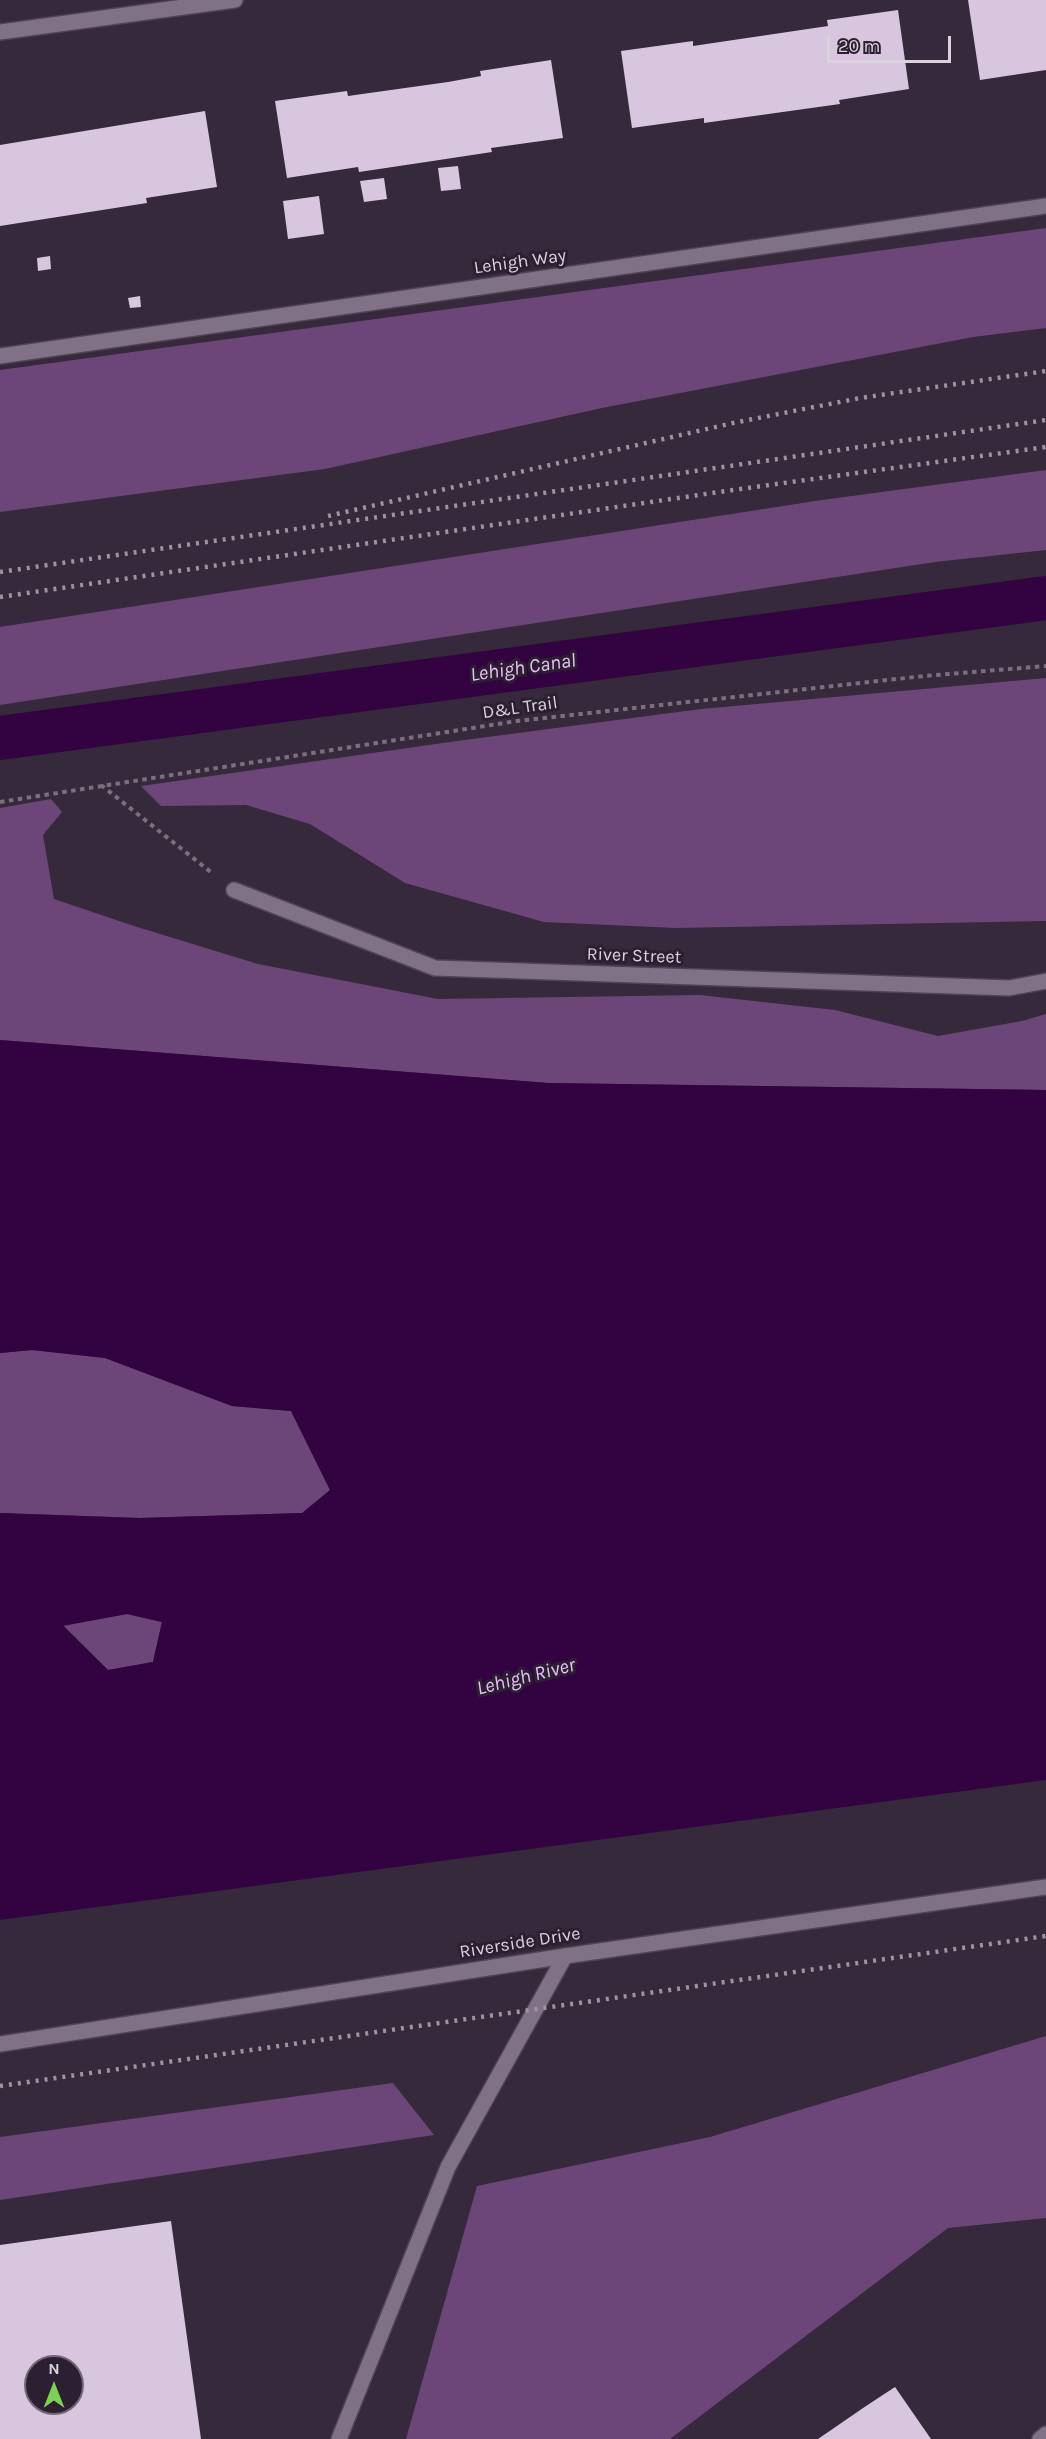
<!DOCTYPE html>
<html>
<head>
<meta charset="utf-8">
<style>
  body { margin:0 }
  #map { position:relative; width:1046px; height:2439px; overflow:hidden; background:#36293b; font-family:Karla,sans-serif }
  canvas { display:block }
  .north { position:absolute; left:24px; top:2355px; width:60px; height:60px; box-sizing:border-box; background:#2c1f31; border:2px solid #726776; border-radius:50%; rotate:0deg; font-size:16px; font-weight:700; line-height:24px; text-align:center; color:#dad2dd }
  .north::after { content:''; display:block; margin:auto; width:21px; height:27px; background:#7cd155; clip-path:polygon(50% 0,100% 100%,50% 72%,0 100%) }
  .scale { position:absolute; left:827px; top:36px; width:124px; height:27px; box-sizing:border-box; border:3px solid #dad2dd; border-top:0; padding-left:8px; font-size:18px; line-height:21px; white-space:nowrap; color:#dad2dd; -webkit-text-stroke:4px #2c1f31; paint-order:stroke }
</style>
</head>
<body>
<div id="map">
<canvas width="1046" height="2439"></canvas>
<div class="north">N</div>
<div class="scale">20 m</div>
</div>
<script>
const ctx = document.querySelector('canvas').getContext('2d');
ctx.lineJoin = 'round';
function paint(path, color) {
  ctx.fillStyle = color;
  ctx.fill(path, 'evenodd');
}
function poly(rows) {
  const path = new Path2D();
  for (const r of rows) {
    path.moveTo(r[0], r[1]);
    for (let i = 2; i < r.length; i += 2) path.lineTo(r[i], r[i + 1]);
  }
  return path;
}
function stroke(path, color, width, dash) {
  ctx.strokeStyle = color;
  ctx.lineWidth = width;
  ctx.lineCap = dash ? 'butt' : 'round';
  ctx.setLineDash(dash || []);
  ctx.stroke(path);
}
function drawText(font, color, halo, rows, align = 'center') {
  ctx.font = font + ' Karla,sans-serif';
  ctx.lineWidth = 6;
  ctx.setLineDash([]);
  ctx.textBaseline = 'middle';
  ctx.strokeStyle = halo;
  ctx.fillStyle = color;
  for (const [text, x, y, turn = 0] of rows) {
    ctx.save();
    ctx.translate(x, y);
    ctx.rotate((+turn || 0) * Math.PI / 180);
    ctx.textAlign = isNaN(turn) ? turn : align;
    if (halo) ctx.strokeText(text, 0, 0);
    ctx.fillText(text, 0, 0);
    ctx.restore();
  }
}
paint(poly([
  [1046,228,1046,328,973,337,602,408,325,469,0,512,0,370],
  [1046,470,1046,550,935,562,0,705,0,627,822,500],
  [1046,678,1046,921,676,928,544,922,405,883,310,824,246,805,161,806,141,786,457,741,701,709],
  [51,799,62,812,43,835,54,899,134,926,258,964,438,999,700,995,835,1010,938,1036,1022,1021,1046,1014,1046,1090,548,1083,0,1040,0,808],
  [32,1350,105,1358,232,1406,291,1411,330,1490,303,1513,139,1518,0,1513,0,1353],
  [127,1614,162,1622,153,1662,108,1670,63,1625],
  [1046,2036,1046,2218,948,2228,670,2439,406,2439,477,2186,710,2137],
  [393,2083,434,2135,0,2200,0,2137]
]), '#6c4679');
paint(poly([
  [0,1040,548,1083,1046,1090,1046,1780,0,1920,0,1513,139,1518,302,1513,330,1490,291,1411,232,1406,105,1358,32,1350,0,1353],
  [127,1614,162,1622,153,1662,108,1670,63,1626]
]), '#330341');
stroke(poly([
  [0,738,1046,598]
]), '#330341', 44);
paint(poly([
  [968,0,1046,0,1046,70,980,80],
  [898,10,909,89,839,100,840,104,704,123,704,118,632,128,621,51,693,41,693,46,828,26,827,20],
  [551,60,563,138,491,148,492,152,426,162,359,172,358,167,287,178,275,101,347,91,348,96,448,82,481,76,480,71],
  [205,111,217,187,146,198,147,203,0,226,0,145],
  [458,166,461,189,441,191,438,168],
  [384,178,387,199,364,202,360,181],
  [319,196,324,234,288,239,283,201],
  [50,256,51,269,38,271,37,258],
  [140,296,141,307,130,308,128,298],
  [171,2221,201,2439,0,2439,0,2245],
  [36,2367,72,2367,72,2403,36,2403],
  [895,2387,931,2439,818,2439,866,2406]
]), '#d7c6dd');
const lane = poly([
  [0,356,1046,206],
  [339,2439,448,2167,565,1956]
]);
const street = poly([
  [0,32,235,0],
  [234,890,435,968,1009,988,1046,981],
  [0,2044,565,1956,1046,1887],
  [1040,2439,1046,2434]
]);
stroke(lane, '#4f4453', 18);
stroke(street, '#4f4453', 18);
stroke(poly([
  [101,785,212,873],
  [0,802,517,721,924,676,1046,666]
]), '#7a6f7e', 4, [4.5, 4.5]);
stroke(lane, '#817186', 15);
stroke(street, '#817186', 15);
stroke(poly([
  [328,516,733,423,860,398,1046,371],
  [0,572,1046,420],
  [0,597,733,490,1046,447],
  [0,2086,1046,1936]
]), '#9e94a1', 4.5, [3, 6]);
drawText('18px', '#dad2dd', '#2c1f31', [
  ["Lehigh Way",520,262,-8],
  ["D&L Trail",520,708,-8],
  ["River Street",634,956,2],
  ["Riverside Drive",520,1943,-9]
]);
drawText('italic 20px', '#e7c0f6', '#2c1f31', [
  ["Lehigh Canal",523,668,-8],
  ["Lehigh River",526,1677,-14]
]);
</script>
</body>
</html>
